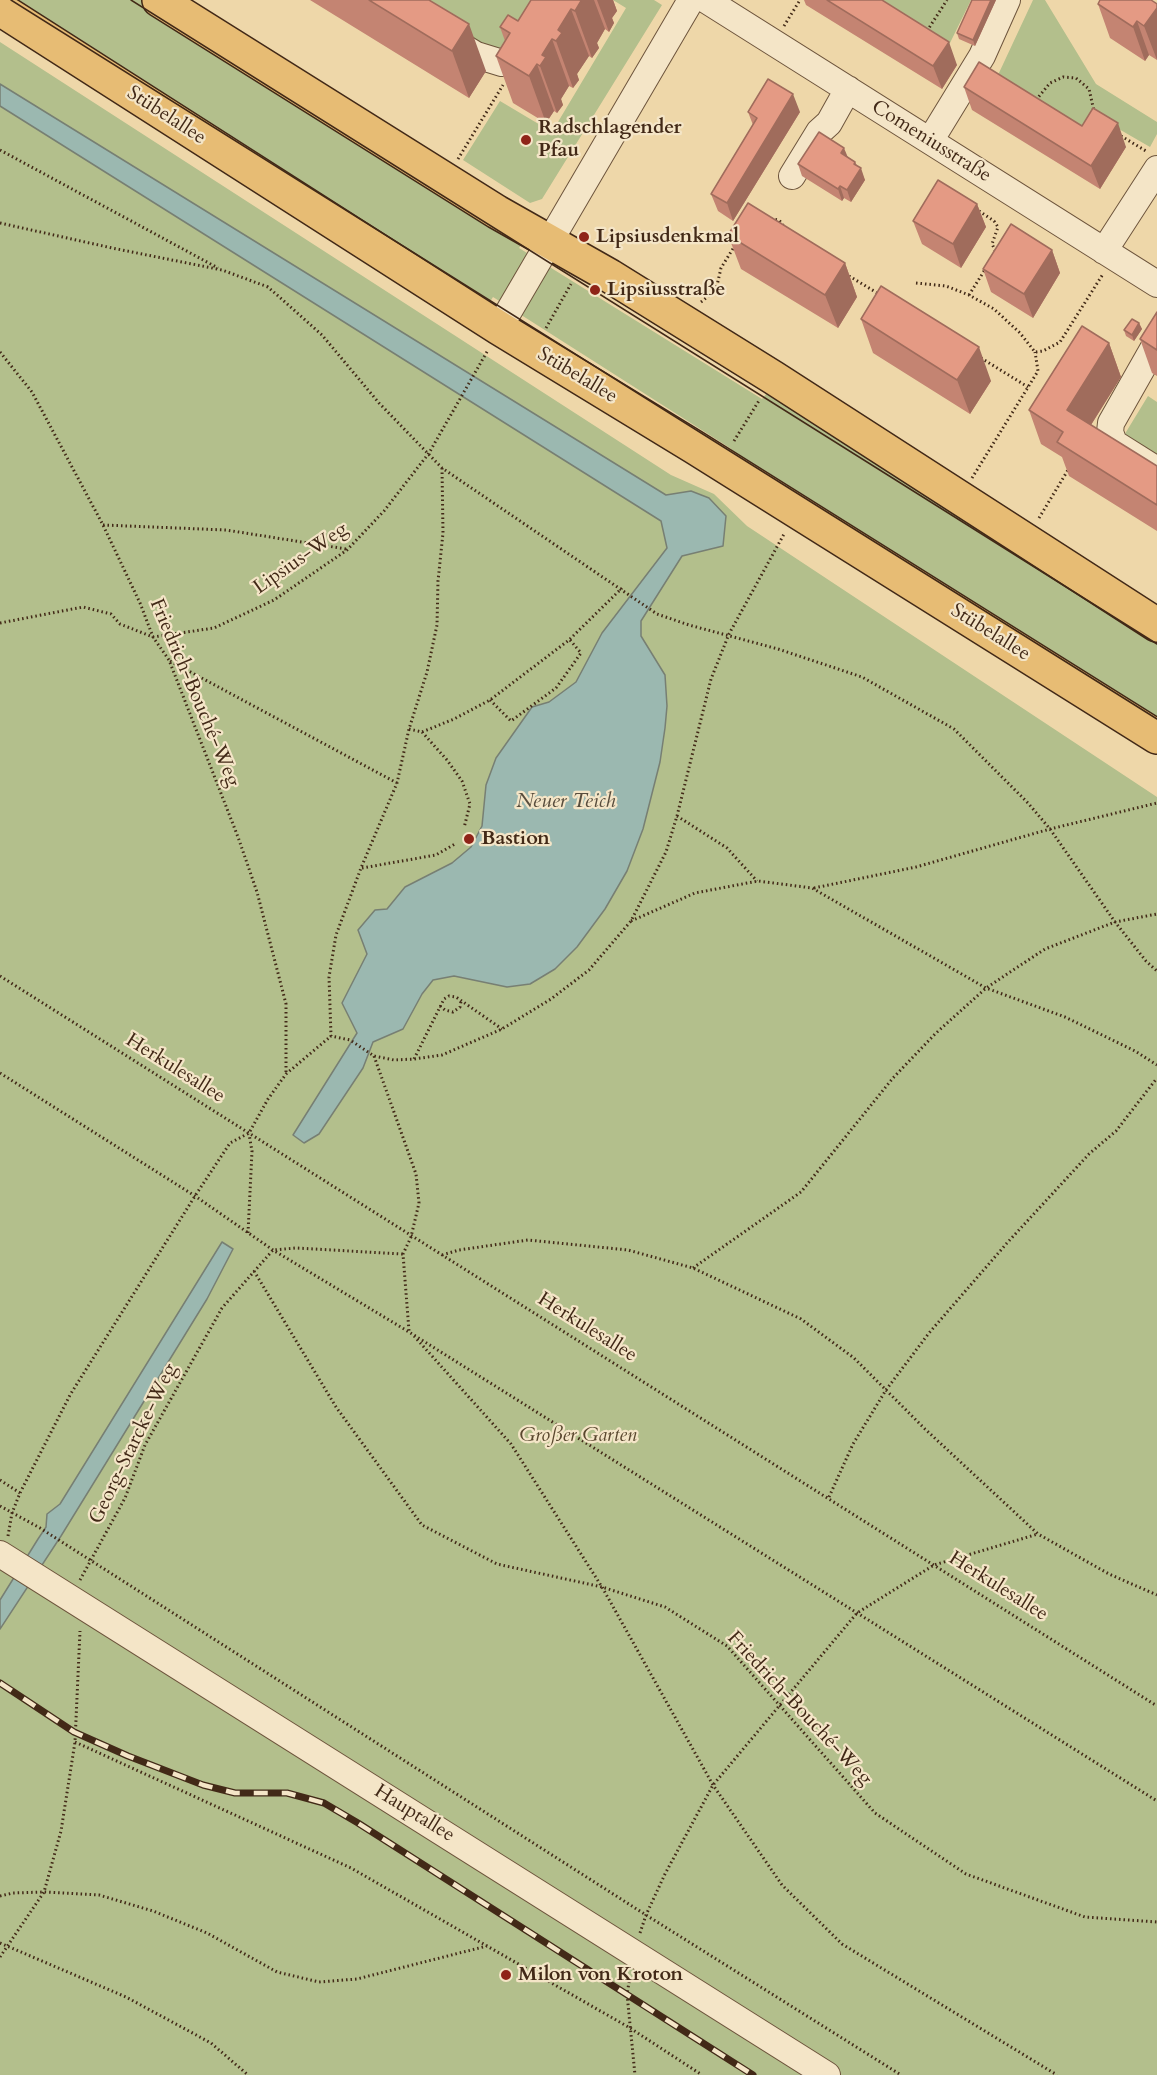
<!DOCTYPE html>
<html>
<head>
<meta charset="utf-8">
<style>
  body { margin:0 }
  canvas { display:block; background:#eed7a9 }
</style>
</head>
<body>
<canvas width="1157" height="2075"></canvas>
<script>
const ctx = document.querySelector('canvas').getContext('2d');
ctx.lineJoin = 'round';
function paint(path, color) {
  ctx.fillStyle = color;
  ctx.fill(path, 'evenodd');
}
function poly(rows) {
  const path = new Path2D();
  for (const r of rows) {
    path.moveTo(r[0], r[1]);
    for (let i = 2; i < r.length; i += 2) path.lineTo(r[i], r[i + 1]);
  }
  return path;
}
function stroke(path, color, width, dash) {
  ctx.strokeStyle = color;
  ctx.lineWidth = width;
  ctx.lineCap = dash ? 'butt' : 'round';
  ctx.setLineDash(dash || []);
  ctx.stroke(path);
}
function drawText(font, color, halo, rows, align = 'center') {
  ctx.font = font + ' Cardo,serif';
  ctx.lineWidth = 4.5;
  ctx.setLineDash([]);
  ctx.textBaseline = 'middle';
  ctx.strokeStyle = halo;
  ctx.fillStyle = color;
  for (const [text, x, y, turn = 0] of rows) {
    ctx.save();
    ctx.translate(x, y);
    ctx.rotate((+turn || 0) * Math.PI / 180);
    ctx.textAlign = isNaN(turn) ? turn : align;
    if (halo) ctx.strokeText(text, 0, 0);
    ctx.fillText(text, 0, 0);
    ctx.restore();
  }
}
paint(poly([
  [14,0,143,0,524,241,519,248,762,399,767,393,1157,638,1157,726,728,455,732,450,730,448,493,297,488,305],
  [396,0,533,0,503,56],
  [613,0,654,0,662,5,542,199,530,203,463,160,500,101,552,132,626,8],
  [875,0,971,0,949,45],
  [1033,0,1045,0,1096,84,1157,122,1157,134,1150,147,1105,121,1093,134,998,75],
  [0,42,671,475,714,494,747,526,1157,797,1157,2075,0,2075],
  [1148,396,1157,402,1157,458,1123,437]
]), '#b3bf8c');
const water = poly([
  [0,84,666,495,691,491,709,498,726,516,723,546,682,556,641,621,641,636,665,675,667,706,665,728,660,762,643,829,627,871,605,909,577,947,555,969,530,984,507,987,454,976,433,980,422,994,403,1029,373,1042,363,1068,319,1134,304,1143,293,1135,357,1033,342,1003,367,954,358,930,375,910,387,909,405,887,452,863,471,847,482,826,486,785,496,758,532,707,549,702,576,682,602,633,667,548,661,521,0,106,0,84],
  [222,1242,233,1249,207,1299,61,1536,0,1629,0,1600,38,1539,46,1527,47,1514,60,1504,222,1242]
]);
paint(water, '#9bb8b0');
stroke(water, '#777f73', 1.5);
const minor = poly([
  [706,0,1157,284],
  [450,39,476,55,502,63,524,50,554,0],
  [930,141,982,56,1007,0],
  [792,176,819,132,829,123,848,89],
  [1104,251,1157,169],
  [499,328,691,0],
  [1157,342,1111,423,1110,432,1114,443,1157,470],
  [0,1554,827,2075]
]);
const major = poly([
  [159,0,497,212,610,276,774,378,1157,625],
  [0,9,499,328,694,447,1157,737]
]);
stroke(minor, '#6d543c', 28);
stroke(major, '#422917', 36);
stroke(poly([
  [784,26,800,0],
  [927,31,947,0],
  [1036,100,1050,83,1063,77,1076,78,1089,89,1094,111],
  [1121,136,1146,151],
  [0,150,218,268],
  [458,159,503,85],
  [979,211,994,221,998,227,992,244,996,252],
  [771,219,779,220,785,228],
  [0,223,112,248,222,270,268,287,322,335,379,403,442,468,657,614,689,625,778,649,862,677,954,729,1028,803,1050,829,1115,922,1146,961,1157,971],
  [849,276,879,294],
  [916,283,946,286,969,295,994,309,1020,333,1035,352,1043,351,1060,342,1103,274],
  [969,295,986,268],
  [701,302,716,290,721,268,734,247],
  [546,328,571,284],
  [0,352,32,392,103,525,140,603,153,637,169,660,238,837,257,892,286,1004,286,1074],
  [981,358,1028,387],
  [734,441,760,399],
  [442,468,443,533,438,581,437,625,427,672,409,729,397,783,361,868,336,935,329,977,331,1036,350,1040,374,1056,394,1060,414,1059,442,1055,502,1029,551,999,589,970,631,921,666,852,677,816,711,679,729,634,784,534],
  [972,478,1038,371,1035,352],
  [1039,518,1068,470],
  [103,525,226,530,346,549],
  [0,623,83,607,111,614,120,624,153,637,214,628,274,600,347,550,384,511,429,453,488,350],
  [170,661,397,783],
  [490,700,511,721,556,688,581,653,570,640],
  [409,729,422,732,454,719,490,700,569,640,622,588],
  [422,732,447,760,462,781,470,804,464,828],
  [677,816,727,848,757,881],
  [362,868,436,855,455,844],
  [814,888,916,867,1050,829,1157,803],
  [631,921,695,893,758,881,812,888,986,988,1065,1017,1135,1051,1157,1065],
  [0,976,1157,1706],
  [440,1006,445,1010,453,1012,460,1007,461,1001],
  [374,1056,416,1174,419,1203,411,1237,403,1254,409,1331],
  [414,1059,444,999,449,996,456,997,502,1029],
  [0,1073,195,1196,273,1250,409,1332,1157,1801],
  [248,1233,252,1151,249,1134],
  [442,1255,459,1250,528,1240,628,1250,693,1268,801,1319,854,1358,925,1429,1038,1534,1109,1574,1157,1595],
  [693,1268,801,1192,893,1078,935,1034,986,988,1045,949,1115,922,1157,914],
  [254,1271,336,1407,422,1525,497,1564,602,1587,665,1607,727,1646,875,1813,966,1874,1085,1917,1157,1922],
  [414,1336,511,1444,602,1587,713,1785,782,1885,842,1944,1057,2075],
  [0,1480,20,1493],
  [829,1497,853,1444,886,1390,929,1333,1007,1243,1089,1154,1116,1131,1157,1078],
  [0,1506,40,1528,646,1915,901,2075],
  [8,1536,12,1513,20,1493,70,1395,195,1196,230,1143,249,1133,268,1099,286,1074,331,1036],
  [80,1580,125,1498,145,1445,222,1308,273,1250,296,1248,403,1254],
  [75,1742,351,1868,630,2028,702,2075],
  [0,1896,13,1893,44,1892,99,1895,153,1911,207,1933,277,1972,319,1982,357,1979,487,1946],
  [640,1933,646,1915,665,1874,713,1785,857,1613,934,1565,1038,1534],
  [0,1943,126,1997,211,2043,248,2075],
  [0,1957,44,1892,61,1831,75,1742,80,1631],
  [630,1977,627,1994,635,2075]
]), '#422917', 3, [1.5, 3]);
stroke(minor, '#f4e5c7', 26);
stroke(major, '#e7bc74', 33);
stroke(poly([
  [11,0,1157,719],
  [131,0,1157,644]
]), '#422917', 1.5);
const rail = poly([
  [0,1683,74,1732,128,1756,203,1785,235,1793,287,1793,324,1803,358,1823,753,2075]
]);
stroke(rail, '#422917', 7);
stroke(rail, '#f4e5c7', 4.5, [14]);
paint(poly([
  [310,0,429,0,486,71,469,98],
  [531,0,613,0,617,11,612,18,614,23,609,32,605,29,597,43,599,48,592,58,589,56,577,74,579,80,573,88,569,86,561,99,563,105,557,113,554,111,546,123,513,103,496,56,505,41,500,27,518,21],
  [804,0,882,0,957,65,942,89,806,5],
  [972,0,996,0,975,46,959,39,957,33],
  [1151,0,1157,60,1149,55,1145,61,1110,38,1098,4],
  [964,87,1082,126,1126,147,1100,189,972,110],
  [748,112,800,112,733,221,718,211,711,194,753,125],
  [847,157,855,162,865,180,851,202,844,198,842,201,802,176,798,164],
  [977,204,986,227,961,268,922,244,913,221],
  [728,235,845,263,857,297,838,328,741,269],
  [1052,250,1060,273,1033,318,991,292,983,269],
  [1157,312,1157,376,1152,373,1140,339],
  [861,319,991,381,970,414,873,353],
  [1139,323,1142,329,1134,341,1126,336,1124,330],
  [1109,343,1121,377,1091,425,1157,466,1157,531,1069,476,1062,457,1041,444,1029,410]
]), '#c48472');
paint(poly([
  [578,0,594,0,605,29,597,43,599,48,592,58,575,11],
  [597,0,613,0,617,11,612,18,614,23,609,32],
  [991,0,996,0,975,46,973,40],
  [1157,8,1157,60,1144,26],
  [571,9,589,56,577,74,579,80,573,88,556,41,558,30],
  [1137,21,1149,55,1145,61,1133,27],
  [469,24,486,71,469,98,452,51],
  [552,39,569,86,561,99,563,105,557,113,540,66,542,55],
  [949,42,957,65,942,89,933,66],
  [537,64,554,111,546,123,529,76],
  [793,94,800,112,733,221,727,203],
  [1118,123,1126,147,1100,189,1091,166],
  [844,148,849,160,841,153],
  [855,162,859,171,861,168,865,180,851,202,847,190,854,164],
  [840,186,844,198,842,201,838,189],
  [977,204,986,227,961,268,953,244],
  [1052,250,1060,273,1033,318,1024,294],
  [845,263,857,297,838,328,825,295],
  [1139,323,1142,329,1134,341,1132,335],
  [1109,343,1121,377,1079,444,1067,410],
  [979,347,991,381,970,414,957,380]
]), '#a06c5c');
const building = poly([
  [369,0,429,0,469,24,452,51,369,0],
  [531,0,580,0,581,1,575,11,571,9,558,30,562,33,556,41,552,39,542,55,546,57,540,66,537,64,529,76,496,56,510,33,500,27,508,15,518,21,531,0],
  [827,0,882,0,949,42,933,66,827,0],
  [972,0,991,0,973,40,957,33,972,0],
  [1100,0,1151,0,1157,4,1157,8,1144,26,1137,21,1133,27,1098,4,1100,0],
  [979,62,1082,126,1093,108,1118,123,1091,166,964,87,979,62],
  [768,79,793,94,727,203,711,194,757,118,748,112,768,79],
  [819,132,844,148,841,153,855,162,854,164,861,168,847,190,840,186,838,189,798,164,819,132],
  [938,180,977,204,953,244,913,221,938,180],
  [748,203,845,263,825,295,728,235,748,203],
  [1011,224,1052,250,1024,294,983,269,1011,224],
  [881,286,979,347,957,380,861,319,881,286],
  [1157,312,1157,350,1140,339,1157,312],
  [1132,319,1139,323,1132,335,1124,330,1132,319],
  [1082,326,1109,343,1067,410,1157,466,1157,505,1057,442,1063,432,1029,410,1082,326]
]);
paint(building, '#e49a84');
stroke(building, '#a06c5c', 1.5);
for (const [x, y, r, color] of [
  [526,140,6,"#8f2418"],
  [584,237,6,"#8f2418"],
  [595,290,6,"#8f2418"],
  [469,839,6,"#8f2418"],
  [506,1975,6,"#8f2418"]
]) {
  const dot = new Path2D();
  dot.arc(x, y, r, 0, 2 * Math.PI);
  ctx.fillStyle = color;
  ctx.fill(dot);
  stroke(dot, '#f4e5c7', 2);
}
drawText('20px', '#422917', '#f4e5c7', [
  ["Stübelallee",166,116,33],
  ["Comeniusstraße",931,142,32],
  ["Stübelallee",577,376,31],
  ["Lipsius-Weg",301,559,-35],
  ["Stübelallee",990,633,32],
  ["Friedrich-Bouché-Weg",194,693,67],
  ["Herkulesallee",175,1069,32],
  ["Herkulesallee",587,1328,32],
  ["Georg-Starcke-Weg",134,1444,-64],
  ["Herkulesallee",998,1587,32],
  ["Friedrich-Bouché-Weg",799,1709,47],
  ["Hauptallee",414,1814,32]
]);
drawText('bold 20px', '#422917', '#f4e5c7', [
  ["Radschlagender",538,128],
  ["Pfau",538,151],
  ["Lipsiusdenkmal",596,237],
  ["Lipsiusstraße",607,290],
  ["Bastion",481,839],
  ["Milon von Kroton",518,1975]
], 'left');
drawText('italic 20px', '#59472e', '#f4e5c7', [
  ["Großer Garten",578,1436]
]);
drawText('italic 21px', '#584d3d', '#f4e5c7', [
  ["Neuer Teich",566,802]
]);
</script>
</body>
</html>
